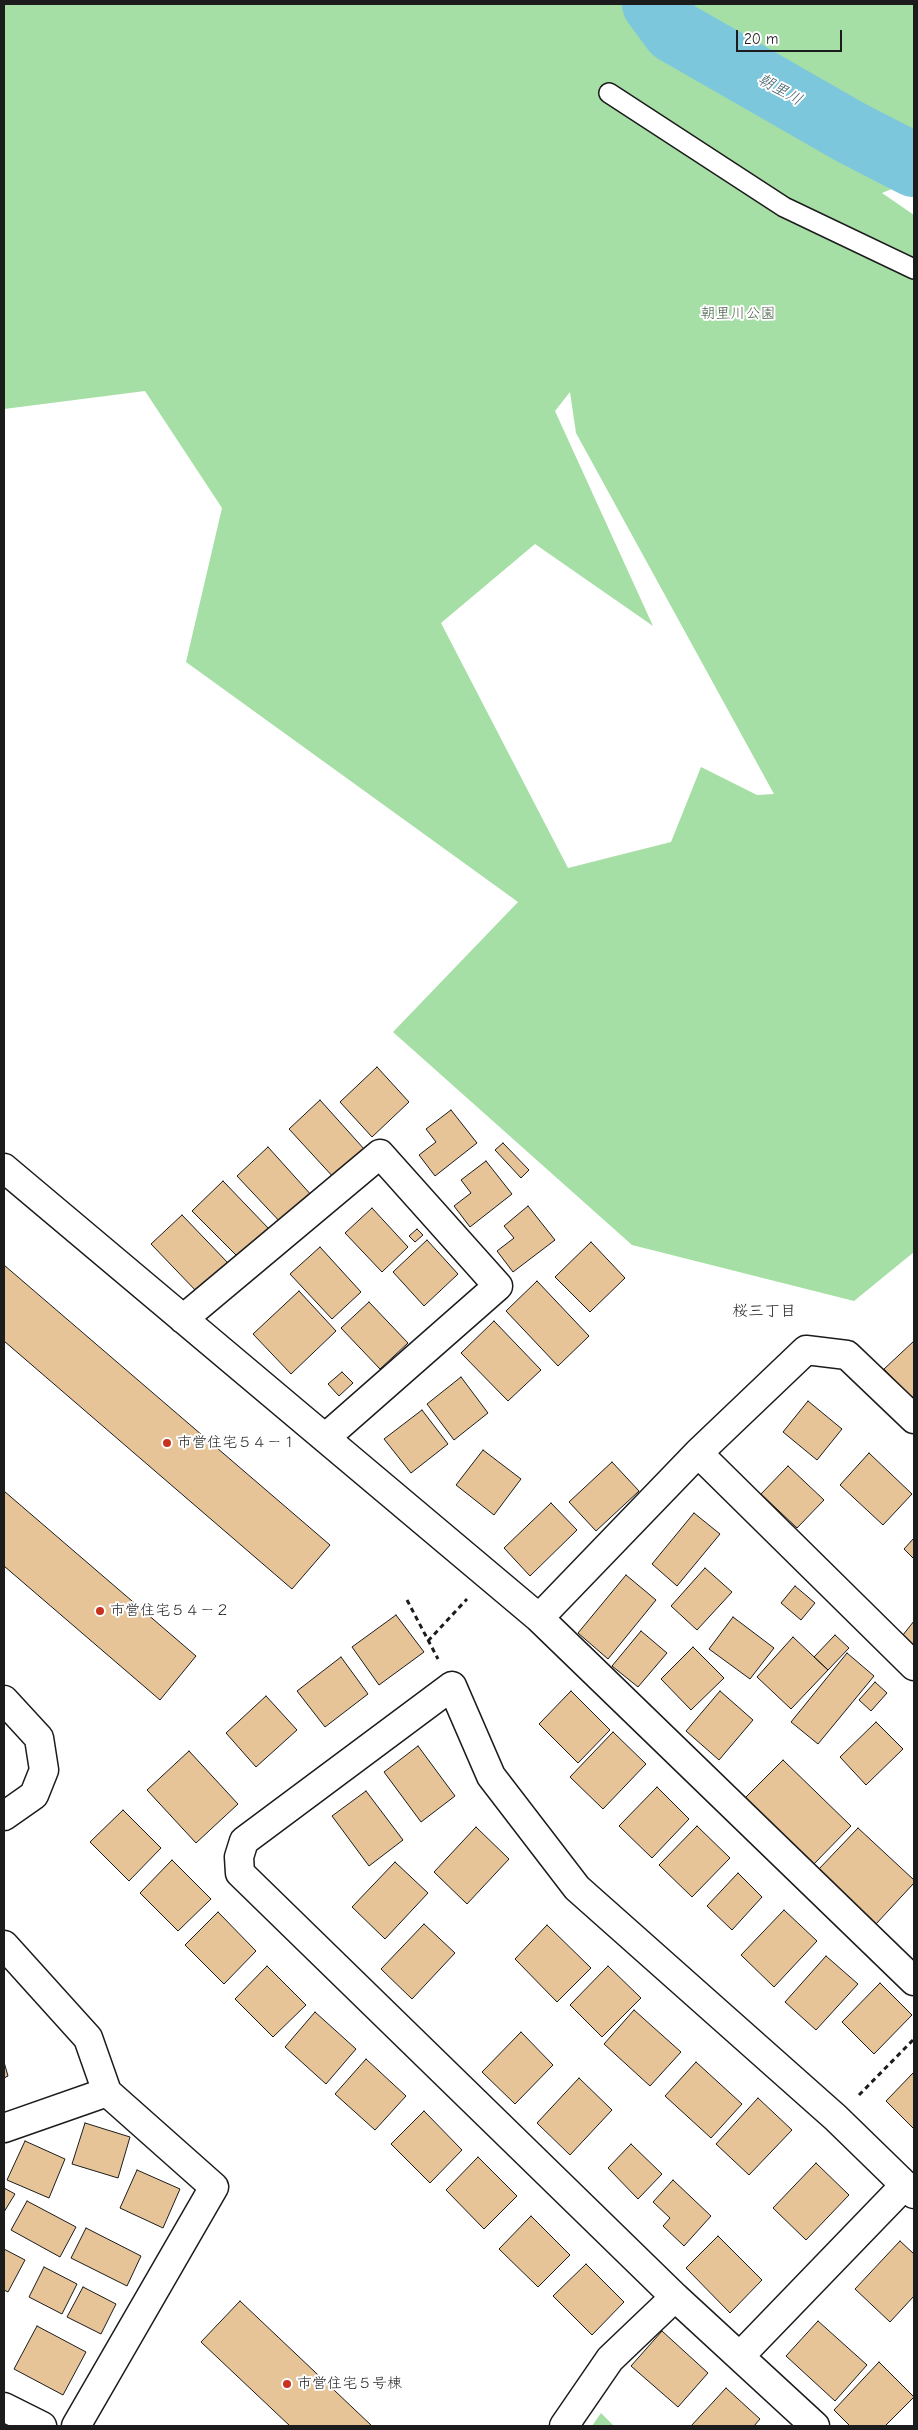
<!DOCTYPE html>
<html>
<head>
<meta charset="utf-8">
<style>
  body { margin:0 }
  #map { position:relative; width:918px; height:2430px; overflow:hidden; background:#fff; font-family:"Comic Neue",sans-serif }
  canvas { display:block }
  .frame { position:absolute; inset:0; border:5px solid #1c1c1c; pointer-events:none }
  .scale { position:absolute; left:736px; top:30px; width:106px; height:22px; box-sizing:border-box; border:2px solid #1c1c1c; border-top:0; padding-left:6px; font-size:15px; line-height:18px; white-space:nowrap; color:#1c1c1c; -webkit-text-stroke:4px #fff; paint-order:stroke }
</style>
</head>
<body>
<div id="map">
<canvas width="918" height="2430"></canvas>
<div class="frame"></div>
<div class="scale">20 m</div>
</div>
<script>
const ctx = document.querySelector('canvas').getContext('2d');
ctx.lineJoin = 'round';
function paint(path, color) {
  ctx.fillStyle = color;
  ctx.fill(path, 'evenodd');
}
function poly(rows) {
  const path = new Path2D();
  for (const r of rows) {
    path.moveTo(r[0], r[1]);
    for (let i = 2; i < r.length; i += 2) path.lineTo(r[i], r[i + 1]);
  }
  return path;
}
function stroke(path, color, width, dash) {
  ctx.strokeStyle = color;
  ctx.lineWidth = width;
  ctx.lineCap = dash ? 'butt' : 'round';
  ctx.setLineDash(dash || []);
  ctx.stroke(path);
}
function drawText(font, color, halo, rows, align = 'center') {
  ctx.font = font + ' "Comic Neue","Klee One",sans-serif';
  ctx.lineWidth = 4;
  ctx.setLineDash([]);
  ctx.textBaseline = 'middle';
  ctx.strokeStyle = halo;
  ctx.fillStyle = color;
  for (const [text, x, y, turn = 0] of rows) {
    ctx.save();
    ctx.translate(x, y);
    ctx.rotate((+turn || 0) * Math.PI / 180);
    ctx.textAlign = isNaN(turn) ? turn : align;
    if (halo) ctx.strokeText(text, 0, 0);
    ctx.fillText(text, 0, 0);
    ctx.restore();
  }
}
paint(poly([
  [4,4,914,4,914,180,882,193,914,215,914,1252,854,1301,632,1245,393,1032,518,902,186,662,222,508,145,391,4,409],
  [570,392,576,433,774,794,757,795,701,767,671,842,568,868,441,623,535,544,653,626,555,411],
  [601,2413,614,2426,592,2426]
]), '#a5dfa5');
stroke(poly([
  [654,4,674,31,850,132,914,165]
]), '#7dc7dd', 64);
const building = poly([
  [377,1067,409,1102,372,1137,340,1102,377,1067],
  [320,1100,365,1150,335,1179,289,1129,320,1100],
  [451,1110,477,1143,435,1176,419,1155,436,1142,426,1129,451,1110],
  [503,1143,529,1170,521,1178,495,1150,503,1143],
  [268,1147,313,1197,283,1225,237,1176,268,1147],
  [486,1161,512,1194,470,1227,454,1206,471,1193,461,1180,486,1161],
  [223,1181,270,1230,240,1259,192,1211,223,1181],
  [528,1206,555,1240,513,1272,497,1251,514,1238,504,1226,528,1206],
  [372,1208,408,1247,382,1272,345,1233,372,1208],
  [182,1215,229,1264,198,1293,151,1244,182,1215],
  [417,1229,423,1235,415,1242,409,1236,417,1229],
  [427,1240,458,1274,424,1306,393,1272,427,1240],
  [591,1242,625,1278,590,1312,555,1277,591,1242],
  [320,1247,361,1292,332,1319,290,1274,320,1247],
  [4,1265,330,1545,292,1589,4,1341,4,1265],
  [537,1281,589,1336,558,1366,506,1311,537,1281],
  [299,1291,336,1331,291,1374,253,1334,299,1291],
  [369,1302,408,1343,380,1369,341,1328,369,1302],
  [494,1321,541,1370,508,1401,461,1353,494,1321],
  [914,1341,914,1401,884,1369,914,1341],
  [342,1372,353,1383,339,1396,328,1384,342,1372],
  [461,1377,488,1413,454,1440,427,1404,461,1377],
  [808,1401,842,1429,817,1460,783,1432,808,1401],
  [422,1410,448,1444,411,1473,384,1439,422,1410],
  [483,1450,521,1479,494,1515,456,1485,483,1450],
  [869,1453,912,1494,883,1525,840,1485,869,1453],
  [612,1462,639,1491,596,1531,569,1502,612,1462],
  [788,1466,824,1500,797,1528,761,1494,788,1466],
  [4,1491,196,1656,160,1700,4,1566,4,1491],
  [551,1503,577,1530,530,1576,504,1548,551,1503],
  [694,1513,720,1534,677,1586,652,1564,694,1513],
  [914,1538,914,1559,904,1549,914,1538],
  [705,1568,732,1592,697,1630,671,1606,705,1568],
  [626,1575,656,1600,608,1659,578,1633,626,1575],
  [795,1586,815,1603,801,1620,781,1603,795,1586],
  [396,1615,424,1652,379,1685,352,1647,396,1615],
  [733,1617,774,1648,750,1679,709,1649,733,1617],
  [914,1621,914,1652,899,1640,914,1621],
  [641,1631,667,1653,638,1687,612,1666,641,1631],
  [835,1635,849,1648,828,1670,814,1657,835,1635],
  [793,1637,828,1670,791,1709,757,1677,793,1637],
  [693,1647,724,1678,691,1710,661,1679,693,1647],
  [847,1653,874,1676,818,1744,791,1722,847,1653],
  [341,1657,368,1694,325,1727,297,1691,341,1657],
  [875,1682,887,1693,871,1711,859,1700,875,1682],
  [571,1691,610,1730,578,1763,539,1724,571,1691],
  [720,1691,753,1720,719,1760,686,1731,720,1691],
  [266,1696,297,1730,256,1767,226,1733,266,1696],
  [876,1722,903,1749,866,1785,840,1757,876,1722],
  [613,1732,646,1764,603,1809,570,1777,613,1732],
  [418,1746,455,1796,421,1822,384,1772,418,1746],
  [189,1751,238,1804,196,1843,147,1790,189,1751],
  [783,1760,851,1826,812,1866,744,1799,783,1760],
  [657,1787,689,1819,652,1858,619,1826,657,1787],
  [366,1791,403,1840,369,1866,332,1816,366,1791],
  [123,1810,161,1848,129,1881,90,1842,123,1810],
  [697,1826,730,1858,692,1897,659,1865,697,1826],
  [476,1827,509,1859,467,1904,434,1872,476,1827],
  [858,1828,914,1880,914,1883,876,1924,818,1870,858,1828],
  [172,1860,211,1899,178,1931,140,1893,172,1860],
  [395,1862,428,1893,385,1939,352,1907,395,1862],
  [738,1873,762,1897,732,1930,707,1906,738,1873],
  [784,1910,817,1941,774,1987,741,1955,784,1910],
  [218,1912,256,1951,224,1984,185,1945,218,1912],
  [424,1924,455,1953,412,1999,381,1969,424,1924],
  [547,1925,591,1968,557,2002,515,1959,547,1925],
  [826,1956,858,1984,816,2030,785,2002,826,1956],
  [267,1966,306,2005,273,2037,235,1999,267,1966],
  [608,1966,641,1998,602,2037,570,2005,608,1966],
  [880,1983,912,2015,874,2054,842,2022,880,1983],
  [634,2010,681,2052,650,2086,604,2044,634,2010],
  [315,2012,356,2049,326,2084,285,2047,315,2012],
  [521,2032,553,2065,515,2104,482,2072,521,2032],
  [366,2059,406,2096,375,2130,335,2094,366,2059],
  [4,2062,8,2076,4,2078,4,2062],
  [696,2062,742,2104,711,2138,665,2096,696,2062],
  [914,2072,914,2129,886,2101,914,2072],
  [579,2078,612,2110,570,2155,537,2123,579,2078],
  [758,2098,792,2130,749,2175,716,2144,758,2098],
  [424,2111,462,2150,430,2183,391,2144,424,2111],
  [85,2123,130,2137,118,2178,72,2164,85,2123],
  [25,2141,65,2159,49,2198,7,2180,25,2141],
  [631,2144,662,2174,638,2199,608,2168,631,2144],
  [478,2157,517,2196,484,2229,446,2190,478,2157],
  [816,2163,849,2195,806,2240,773,2208,816,2163],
  [137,2170,180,2189,163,2228,120,2208,137,2170],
  [673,2180,711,2216,684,2246,663,2226,670,2218,653,2202,673,2180],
  [4,2188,15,2194,4,2212,4,2188],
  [27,2201,76,2227,60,2257,11,2230,27,2201],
  [531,2216,570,2255,538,2287,499,2249,531,2216],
  [86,2228,141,2256,127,2286,71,2258,86,2228],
  [718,2236,762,2280,730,2313,686,2268,718,2236],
  [900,2241,914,2254,914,2296,890,2322,855,2289,900,2241],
  [4,2249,25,2260,8,2292,4,2290,4,2249],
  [586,2264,624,2302,592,2335,553,2296,586,2264],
  [44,2267,77,2284,62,2314,29,2297,44,2267],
  [83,2287,116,2304,101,2334,67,2317,83,2287],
  [240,2301,372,2426,290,2426,201,2342,240,2301],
  [818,2321,867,2365,835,2401,786,2356,818,2321],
  [37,2326,86,2352,63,2395,14,2369,37,2326],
  [662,2331,708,2373,678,2407,631,2366,662,2331],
  [879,2362,914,2397,885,2426,850,2426,834,2410,879,2362],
  [726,2388,760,2419,754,2426,691,2426,726,2388]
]);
paint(building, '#e7c498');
stroke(building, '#1c1c1c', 1);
const service = poly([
  [609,93,784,207,914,269]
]);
const minor = poly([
  [4,1168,539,1618,914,1981],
  [183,1319,380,1154,498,1286,325,1438],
  [698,1453,806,1350,847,1355,914,1419],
  [539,1618,698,1453,914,1666],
  [4,1700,39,1738,44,1770,34,1795,4,1816],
  [4,1945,88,2038,107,2092,214,2187,76,2426],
  [4,2128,107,2092],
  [740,2356,905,2185],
  [4,2407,42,2426],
  [564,2426,610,2359,675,2297],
  [815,2426,675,2297,240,1873,239,1857,244,1841,452,1686,491,1776,577,1888,836,2118,914,2194]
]);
stroke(service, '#1c1c1c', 22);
stroke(minor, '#1c1c1c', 31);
stroke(poly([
  [407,1600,438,1659],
  [428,1641,467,1599],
  [859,2095,914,2039]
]), '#1c1c1c', 3, [5, 4]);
stroke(service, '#fff', 19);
stroke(minor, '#fff', 28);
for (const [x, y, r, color] of [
  [167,1443,5,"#c8321e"],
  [100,1611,5,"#c8321e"],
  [287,2384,5,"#c8321e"]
]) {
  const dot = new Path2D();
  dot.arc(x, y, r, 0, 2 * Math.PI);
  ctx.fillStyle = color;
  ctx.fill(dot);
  stroke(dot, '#fff', 2);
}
drawText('15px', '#4c604c', '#fff', [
  ["朝里川公園",738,314]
]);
drawText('15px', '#1c1c1c', '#fff', [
  ["市営住宅５４－１",177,1443],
  ["市営住宅５４－２",110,1611],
  ["市営住宅５号棟",297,2384]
], 'left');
drawText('italic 16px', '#436069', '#fff', [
  ["朝里川",780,90,29]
]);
drawText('16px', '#1c1c1c', '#fff', [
  ["桜三丁目",764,1311]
]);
</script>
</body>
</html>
